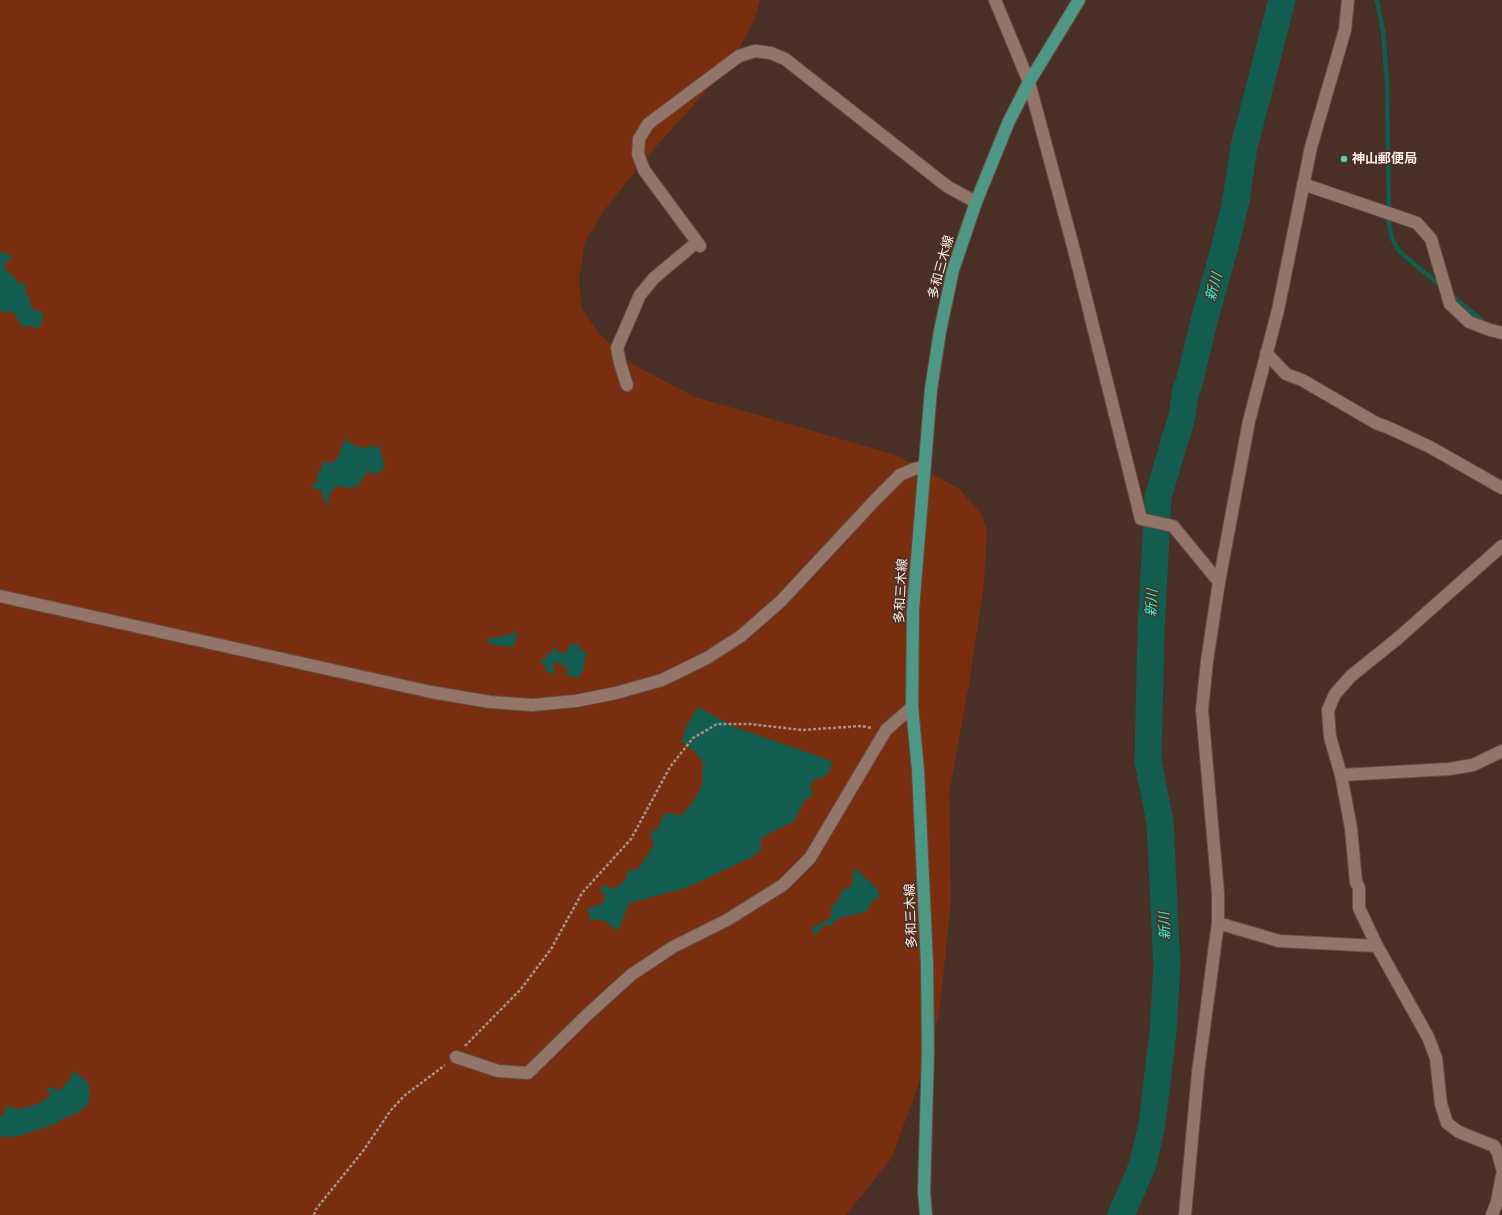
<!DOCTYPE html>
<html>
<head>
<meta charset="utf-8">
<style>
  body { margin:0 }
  canvas { display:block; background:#4a2f26 }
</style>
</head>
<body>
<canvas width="1502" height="1215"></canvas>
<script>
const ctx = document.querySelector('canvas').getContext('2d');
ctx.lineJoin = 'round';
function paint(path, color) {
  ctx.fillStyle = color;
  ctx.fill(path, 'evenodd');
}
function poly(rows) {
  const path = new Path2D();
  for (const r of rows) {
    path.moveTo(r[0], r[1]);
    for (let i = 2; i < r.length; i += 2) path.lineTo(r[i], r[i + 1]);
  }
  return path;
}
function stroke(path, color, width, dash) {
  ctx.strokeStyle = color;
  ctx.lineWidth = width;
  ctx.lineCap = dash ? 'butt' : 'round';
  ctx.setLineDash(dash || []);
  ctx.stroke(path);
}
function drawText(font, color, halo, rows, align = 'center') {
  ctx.font = font + ' "Public Sans","Noto Sans JP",sans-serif';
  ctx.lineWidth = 3;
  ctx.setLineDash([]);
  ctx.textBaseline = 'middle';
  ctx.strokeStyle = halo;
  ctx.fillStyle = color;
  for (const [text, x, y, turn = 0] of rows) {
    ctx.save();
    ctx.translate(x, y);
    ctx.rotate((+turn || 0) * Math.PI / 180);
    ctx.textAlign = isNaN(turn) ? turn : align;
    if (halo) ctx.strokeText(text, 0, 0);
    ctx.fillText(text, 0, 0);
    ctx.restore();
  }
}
paint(poly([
  [0,0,760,0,755,17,735,58,648,156,605,209,585,242,579,279,582,309,599,333,632,364,695,397,896,455,958,488,980,512,987,531,984,583,969,684,949,793,951,902,939,1014,917,1089,891,1159,846,1215,0,1215]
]), '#792e0f');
paint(poly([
  [0,253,7,253,13,258,6,261,4,269,15,277,18,283,26,283,25,291,30,300,30,305,34,311,39,310,44,315,41,325,37,328,29,326,23,327,12,311,2,313,0,309],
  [345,439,355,446,368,448,370,445,375,448,379,444,381,455,385,464,383,469,377,474,367,472,358,486,350,488,336,486,328,497,330,505,324,500,321,490,310,487,318,481,317,472,321,471,323,461,331,463,337,459],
  [517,631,515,644,509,647,490,644,487,639,508,635],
  [578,643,580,650,584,651,587,655,584,660,585,666,578,678,565,674,568,668,556,662,552,664,555,670,553,674,548,672,540,660,546,659,546,653,551,655,552,649,556,648,558,653,566,653,569,645],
  [698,707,737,728,832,761,829,773,821,778,815,779,810,785,812,792,811,798,806,798,794,821,761,838,761,850,750,858,686,888,629,903,619,929,615,929,603,920,590,920,588,909,603,903,605,895,600,889,604,885,614,889,625,881,627,872,639,868,654,845,651,838,651,831,658,829,664,813,682,815,694,800,702,785,703,762,696,753,682,742,686,727],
  [855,868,877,889,880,897,873,900,866,912,842,917,835,921,831,926,823,925,819,932,815,935,811,928,831,918,831,907,838,901,842,890,852,886,852,877],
  [74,1070,79,1076,88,1081,90,1097,87,1105,78,1113,64,1118,55,1124,31,1132,14,1137,0,1137,0,1116,3,1115,7,1106,19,1109,32,1106,43,1101,51,1095,45,1087,60,1090,70,1079]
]), '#125d50');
stroke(poly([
  [1377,0,1383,31,1387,81,1389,224,1392,238,1399,251,1442,287],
  [1450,294,1486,324]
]), '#125d50', 4.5);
stroke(poly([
  [1121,1215,1143,1164,1152,1124,1163,1032,1167,967,1160,822,1148,761,1151,632,1158,497,1182,416,1186,389,1189,384,1203,325,1225,246,1236,200,1244,147,1282,0]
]), '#125d50', 27);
const minor = poly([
  [995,0,1029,82,1074,250,1141,519,1173,526,1219,582],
  [1303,184,1417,223,1431,239,1450,304,1469,322,1490,330,1502,333],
  [700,246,644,170,638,154,639,139,648,124,739,56,755,51,771,53,785,59,948,187,976,202],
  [1266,353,1286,374,1302,380,1376,423,1387,427,1430,447,1502,488],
  [627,385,620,363,617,348,640,295,654,278,697,242],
  [1502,546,1397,639,1351,676,1335,694,1328,710,1330,737,1341,775,1351,828,1356,882,1359,888,1359,908,1377,946,1428,1037,1436,1058,1441,1104,1447,1123,1459,1132,1494,1146,1498,1153,1502,1168],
  [0,596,431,692,490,702,532,705,576,701,616,693,662,680,707,658,741,636,781,601,877,498,900,475,914,469,924,467],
  [1341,775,1449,769,1473,765,1502,751],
  [1218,923,1279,941,1377,946],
  [456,1057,498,1071,528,1073,588,1014,631,975,673,947,727,920,783,885,810,858,886,730,912,707],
  [1185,1215,1198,1073,1218,923,1218,893,1202,710,1207,661,1219,582,1249,421,1278,310,1311,147,1345,30,1348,0],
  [1492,1215,1497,1202,1502,1175]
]);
const major = poly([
  [926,1215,924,1192,928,1051,927,964,918,770,912,707,913,609,931,389,940,331,953,270,976,202,1009,121,1029,82,1079,0]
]);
stroke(minor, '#654f46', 14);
stroke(major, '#654f46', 14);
stroke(poly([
  [465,1046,521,989,551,949,582,893,631,839,670,767,693,738,717,724,750,724,802,730,861,726,873,728],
  [314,1215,316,1209,363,1151,391,1110,405,1095,445,1065]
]), '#a9938b', 2.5, [3, 2]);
stroke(minor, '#94756a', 12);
stroke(major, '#509886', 12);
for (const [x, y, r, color] of [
  [1344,159,4,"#5eceb8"]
]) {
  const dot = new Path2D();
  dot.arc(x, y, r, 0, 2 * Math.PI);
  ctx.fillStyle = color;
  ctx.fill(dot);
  stroke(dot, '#4a2f26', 1.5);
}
drawText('bold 13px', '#ffede7', '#4a2f26', [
  ["神山郵便局",1352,159]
], 'left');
drawText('13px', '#ffede7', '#4a2f26', [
  ["多和三木線",941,267,-75],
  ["多和三木線",901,591,-87],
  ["多和三木線",911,916,-92]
]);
drawText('italic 14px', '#2df2d3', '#4a2f26', [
  ["新川",1214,287,-75],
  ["新川",1152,603,-87],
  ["新川",1165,926,-93]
]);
</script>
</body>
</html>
